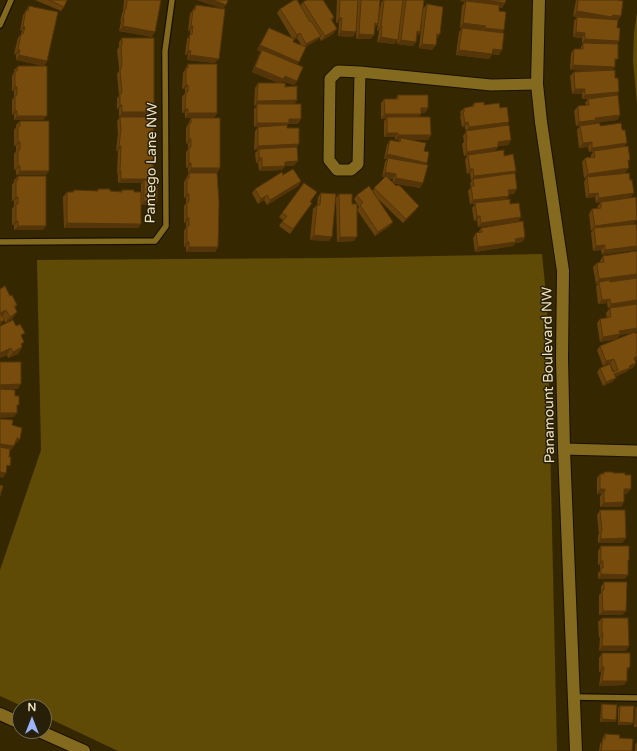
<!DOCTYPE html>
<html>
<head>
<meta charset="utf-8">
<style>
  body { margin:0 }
  #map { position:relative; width:637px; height:751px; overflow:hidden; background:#352800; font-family:"Varela Round",sans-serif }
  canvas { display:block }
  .north { position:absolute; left:12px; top:699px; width:40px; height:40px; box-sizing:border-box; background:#271f08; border:1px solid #776d51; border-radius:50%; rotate:0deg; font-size:11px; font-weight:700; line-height:16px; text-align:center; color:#eee1be }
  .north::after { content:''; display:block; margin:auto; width:14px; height:18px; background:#9bb4fd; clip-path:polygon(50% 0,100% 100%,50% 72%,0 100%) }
</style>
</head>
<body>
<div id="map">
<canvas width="637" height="751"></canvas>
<div class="north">N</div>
</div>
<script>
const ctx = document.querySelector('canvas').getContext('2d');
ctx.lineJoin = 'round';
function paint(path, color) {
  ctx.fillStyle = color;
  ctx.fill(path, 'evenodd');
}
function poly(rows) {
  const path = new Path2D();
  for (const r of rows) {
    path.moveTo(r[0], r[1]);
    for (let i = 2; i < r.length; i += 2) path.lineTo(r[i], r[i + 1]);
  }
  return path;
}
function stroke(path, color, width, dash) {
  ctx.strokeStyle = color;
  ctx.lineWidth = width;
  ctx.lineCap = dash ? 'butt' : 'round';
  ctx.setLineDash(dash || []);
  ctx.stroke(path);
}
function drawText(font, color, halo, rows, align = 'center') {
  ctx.font = font + ' "Varela Round",sans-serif';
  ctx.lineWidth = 3;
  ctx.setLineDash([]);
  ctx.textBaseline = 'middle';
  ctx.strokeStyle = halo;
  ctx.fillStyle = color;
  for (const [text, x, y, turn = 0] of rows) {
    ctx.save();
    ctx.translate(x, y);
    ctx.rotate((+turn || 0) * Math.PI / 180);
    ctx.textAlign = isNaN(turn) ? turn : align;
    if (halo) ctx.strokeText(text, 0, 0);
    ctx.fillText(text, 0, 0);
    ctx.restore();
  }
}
paint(poly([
  [637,13,637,104,633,61,634,33],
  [542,254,547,305,557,751,118,751,44,716,44,707,24,707,0,696,0,570,41,450,37,260,331,258]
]), '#5f4a06');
const lane = poly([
  [0,25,11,0],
  [0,242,155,241,166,226,165,51,172,0],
  [574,697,637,698]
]);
const street = poly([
  [360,72,358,164,351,170,337,170,329,160,330,79,338,71,360,72,491,85,537,84],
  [564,449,637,451]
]);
const secondary = poly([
  [539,0,537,84,541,122,563,271,562,358,564,449,576,751],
  [0,714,20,723],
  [39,731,84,751]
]);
stroke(lane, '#191100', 8);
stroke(street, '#191100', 13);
stroke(secondary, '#191100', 14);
stroke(lane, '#846a1f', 5.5);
stroke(street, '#846a1f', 11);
stroke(secondary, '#846a1f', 12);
paint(poly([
  [35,0,67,0,64,7,61,11],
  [124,0,161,0,152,37,119,31,121,22,120,22,122,13,123,11],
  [337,0,358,0,353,37,338,36,339,23,336,23],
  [358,0,380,0,378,22,381,3,383,0,403,0,398,40,394,44,377,42,379,31,377,31,378,24,375,28,374,28,371,39,356,39],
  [404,0,424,0,420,32,417,36,416,36,416,42,412,46,397,44,403,1],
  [460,0,506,0,502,8,499,7,499,11,504,30,502,33,499,55,492,54,489,59,456,55,459,32,462,28,460,28,462,6,465,2,460,1],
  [576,0,617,0,621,16,618,20,617,28,619,41,617,44,615,63,612,70,615,78,620,115,617,120,593,123,593,124,600,126,624,146,628,164,625,173,610,175,631,198,637,210,602,255,601,250,593,251,591,233,593,230,591,231,589,214,592,209,598,208,597,207,601,202,602,202,596,203,595,197,586,198,584,182,586,178,584,178,582,162,585,158,591,157,591,155,593,152,589,152,588,147,579,148,577,130,580,126,576,126,574,111,578,106,586,105,585,103,588,99,582,99,582,94,572,94,570,76,574,72,595,71,570,70,571,53,574,49,580,49,583,43,582,43,582,38,573,37,574,21,577,17,573,16],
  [303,2,334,17,332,21,334,33,321,41,319,37,317,40,305,47,297,65,297,81,294,85,282,81,281,83,285,87,297,100,294,104,298,124,288,124,287,126,287,128,297,147,294,166,285,166,282,170,259,171,258,163,256,163,255,153,258,150,254,150,255,131,258,127,254,127,254,109,257,106,254,106,255,88,258,83,279,83,252,72,259,55,261,52,257,50,266,33,269,28,292,38,277,13,280,9,300,6],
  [297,38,301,45,293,42,294,40],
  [427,4,437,39,436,39,436,45,432,50,419,48,423,9],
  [196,5,224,9,215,63,187,60,188,55,185,55,187,39,190,35,190,31,188,31,190,14],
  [29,6,47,61,44,66,16,60,16,55,14,54,18,38,21,34,22,31,20,31,23,15],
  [122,38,154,112,151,116,119,117,119,109,117,109,117,98,119,96,117,74,119,71,119,67,117,50,119,47,119,42],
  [188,64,217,113,214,118,185,118,185,113,182,113,182,97,185,93,185,89,182,89,183,73],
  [18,66,43,120,14,120,14,115,12,115,12,100,14,97,14,91,12,91,12,76,14,72,14,70],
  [398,95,428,108,425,113,421,113,421,114,419,117,431,135,428,140,410,140,424,151,427,163,425,165,420,188,392,183,393,179,387,178,416,210,403,223,379,200,390,226,375,236,357,210,359,207,354,199,357,195,372,191,385,177,382,177,385,162,387,159,384,159,387,145,390,140,398,142,399,140,395,140,395,137,384,137,384,121,386,119,381,119,381,103,384,99,395,99],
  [474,103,500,108,509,122,506,126,511,140,508,145,498,146,495,151,504,156,514,173,514,194,509,194,506,199,521,217,518,222,525,237,522,242,515,243,513,246,475,252,473,238,476,233,478,233,481,228,518,222,478,227,477,220,474,221,472,208,475,204,470,204,468,191,471,187,470,183,472,181,471,181,470,173,467,174,465,160,467,156,464,156,462,144,464,142,463,136,466,132,465,127,462,127,460,116,461,115,460,112,464,108,471,107],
  [120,117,153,179,152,180,157,201,154,205,141,205,141,224,138,228,64,228,63,197,67,192,72,192,74,190,97,191,98,189,110,191,121,191,122,190,134,192,141,199,141,185,142,183,118,183,118,175,117,175,118,151,116,151,118,134,117,121],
  [191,118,220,168,217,173,188,173,188,168,186,168,186,152,188,149,188,144,186,144,186,128],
  [20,121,46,175,16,175,16,170,14,170,14,154,16,151,16,146,14,146,14,130,16,127,16,125],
  [189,173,218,247,215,252,186,252,186,247,184,247,184,231,186,227,186,223,184,223,184,206,186,203,186,198,184,198,184,182],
  [283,175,301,181,298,186,267,205,264,200,258,204,252,193,255,189],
  [18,176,46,226,43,230,14,230,14,225,12,225,12,209,14,206,14,201,12,201,12,185,14,182,14,180],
  [304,183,310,202,312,203,290,234,279,226,283,220,279,217],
  [321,193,329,241,310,240,313,209,317,205,318,197],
  [339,194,354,241,337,242,336,198],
  [637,251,637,332,620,335,617,339,600,342,597,323,600,319,607,318,606,313,610,308,618,307,608,308,607,303,598,304,596,286,598,284,596,284,593,267,597,263,600,262,600,261,603,256],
  [0,289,10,296,17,305,15,308,17,312,12,319,5,323,4,320,0,325],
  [0,326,22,337,22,347,18,354,8,358,7,355,0,358],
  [600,346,635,360,636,363,633,368,629,369,626,372,615,377,616,378,612,382,603,386,597,372,600,368,614,372,610,363,603,366,597,350],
  [604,472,613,473,627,494,624,494,624,502,621,507,600,507,600,496,602,494,597,494,597,478,600,474,602,474],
  [600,510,626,538,622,543,598,543,598,535,599,534,597,515],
  [601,546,628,562,628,575,624,579,598,579,598,573,600,571,600,565,598,565,598,551],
  [604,582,626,611,622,615,599,615,599,595,601,593,601,587],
  [602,618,626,651,599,651,600,638,599,638,598,622],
  [602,653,627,672,627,681,624,685,599,686,601,672,599,672,599,658],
  [602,704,616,720,615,722,600,722,601,706],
  [620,706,631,725,618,725,618,708],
  [636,707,637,727,634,727,635,710],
  [605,734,619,738,632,751,599,751,600,744,602,741,602,739],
  [637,742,637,751,635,751,635,745]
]), '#67410b');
paint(poly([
  [196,0,213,0,226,5,223,9],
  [460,0,486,0,505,3,502,8,460,1],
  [577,11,613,15,621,16,618,21,609,21,573,16],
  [123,18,124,18,121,22,120,22],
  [339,18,342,18,339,23,336,23],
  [375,23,378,24,375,28,371,28],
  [463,23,486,26,482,30,460,28],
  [23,26,25,27,22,31,20,31],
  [123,26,155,32,152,37,119,31],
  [191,26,193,26,190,31,188,31],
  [381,26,382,26,379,31,377,31],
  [485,28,504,30,501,34,482,32],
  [337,29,334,33,321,41,325,36],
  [341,31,356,32,353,37,338,36],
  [417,31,420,32,417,36,414,36],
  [576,32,585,33,582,38,573,37],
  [300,33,297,38,293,40,297,35],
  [359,34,374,35,371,39,356,39],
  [437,34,440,34,437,39,434,39],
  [321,36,317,40,303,49,306,44],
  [381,37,398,40,394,44,377,42],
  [585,39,619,41,616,46,582,43],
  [401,40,416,42,412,46,397,44],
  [422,44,436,45,432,50,419,48],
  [260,45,299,62,296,66,262,50,261,52,257,50],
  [493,49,502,50,499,55,492,54,489,59,456,55,459,50],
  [18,50,20,50,16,55,14,54],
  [188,50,191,51,188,55,185,55],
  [19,55,47,61,44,66,16,60],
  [190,55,219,59,215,63,187,60],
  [573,65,615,67,611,71,570,70],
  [255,67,285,76,297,81,294,85,282,81,280,84,252,72],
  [186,85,188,85,185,89,182,89],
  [15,87,17,87,14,91,12,91],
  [575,89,585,89,582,94,572,94],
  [619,92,616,96,582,99,585,95],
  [297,100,294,105,257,104,257,106,254,106,257,101],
  [120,105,122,105,119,109,117,109],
  [421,108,428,108,425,113,418,113],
  [185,109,188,109,185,113,182,113],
  [15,111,17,111,14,115,12,115],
  [122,112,154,112,151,116,119,117],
  [188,113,217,113,214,118,185,118],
  [385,114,421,114,418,119,387,117,386,119,381,119],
  [620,115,617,120,593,123,592,124,576,126,579,122,595,118],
  [17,116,47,116,43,120,14,120],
  [289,119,301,119,298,124,288,124,286,127,254,127,257,123],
  [468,122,465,127,462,127,465,123],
  [509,122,506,127,465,132,469,127],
  [387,133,398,133,395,137,384,137],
  [398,135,431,135,428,140,400,140,401,138,399,140,395,140],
  [189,139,191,139,188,144,186,144],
  [511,140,508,145,494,146,498,142],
  [18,142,20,142,16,146,14,146],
  [592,142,588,147,579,148,583,143],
  [627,143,623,147,589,152,592,148],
  [299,144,296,149,259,149,258,150,254,150,258,146],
  [119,146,121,146,118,151,116,151],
  [498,147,495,152,464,156,467,152],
  [387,154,427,163,424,167,388,158,387,159,384,159],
  [259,158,262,158,258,163,256,163],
  [298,161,294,166,285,166,282,170,259,171,262,167,285,162],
  [189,163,191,163,188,168,186,168],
  [18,166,20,166,16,170,14,170],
  [191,168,220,168,217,173,188,173],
  [629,168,625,173,587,178,587,177,586,178,584,178,588,174],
  [470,169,473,169,470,173,467,174],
  [20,171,49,171,46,175,16,175],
  [120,171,121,171,118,175,117,175],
  [516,171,512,175,473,179,472,181,471,181,474,176],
  [385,172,396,174,393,179,382,177],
  [396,178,423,183,420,188,392,183],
  [121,179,153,179,150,183,144,180,142,183,118,183],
  [301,181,298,186,267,205,270,200],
  [517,189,514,194,505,195,508,190],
  [598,193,595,197,586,198,589,194],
  [634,193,630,198,596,203,599,198],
  [187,194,189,194,186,198,184,198],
  [267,195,264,200,258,204,261,199],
  [509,196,506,200,470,204,473,200],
  [16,197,18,197,14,201,12,201],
  [144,201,157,201,154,205,141,205],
  [419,206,416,210,403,223,406,219],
  [477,216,480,216,477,220,474,221],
  [521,217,518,222,478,227,481,223],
  [187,218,189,218,186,223,184,223],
  [637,220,634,224,594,228,593,230,591,231,595,226],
  [16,221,18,221,14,225,12,225],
  [393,222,390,226,375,236,378,232],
  [67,223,141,224,138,228,64,228],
  [18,226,46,226,43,230,14,230],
  [314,235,332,237,329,241,310,240],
  [340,237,357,237,354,241,337,242],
  [525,237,522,242,515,243,513,246,475,252,478,247,515,239],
  [187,242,189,242,186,247,184,247],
  [605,245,601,250,593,251,596,246],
  [637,246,637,250,602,255,605,250],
  [189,247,218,247,215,252,186,252],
  [637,274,637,278,599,283,599,282,598,284,596,284,599,279],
  [610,299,607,303,598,304,602,300],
  [637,300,637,305,608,308,611,304],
  [6,310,2,317,0,314],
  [17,312,12,319,5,323,10,317],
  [4,320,0,325,0,322],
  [637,328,637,332,620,335,617,339,600,342,603,337,619,331],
  [24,342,19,349,22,347,18,354,8,358,13,352,21,344],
  [11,348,7,355,0,358,0,353],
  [637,356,637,360,631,362,634,358],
  [614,359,610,363,603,366,606,361],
  [636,363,633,368,629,369,626,372,611,379,614,374,629,366],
  [616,378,612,382,603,386,606,382],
  [21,384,18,389,0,389,0,385],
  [0,413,17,413,14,417,0,418],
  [17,438,20,439,17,443,13,442],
  [0,444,14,446,11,450,0,449],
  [0,472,6,473,3,478,0,477],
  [600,489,605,489,602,494,597,494],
  [624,489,631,489,627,494,621,494],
  [624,502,621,507,600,507,604,503],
  [626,538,622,543,598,543,601,539],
  [601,561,603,561,600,565,598,565],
  [601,574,628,575,624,579,598,579],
  [603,611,626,611,622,615,599,615],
  [602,633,603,633,600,638,599,638],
  [602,646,629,646,626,651,599,651],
  [602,667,604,667,601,672,599,672],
  [630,667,627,672,627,668],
  [602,681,627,681,624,685,599,686],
  [602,719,616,720,615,722,600,722],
  [619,722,633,723,631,725,618,725]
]), '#543509');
const building = poly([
  [49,0,67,0,64,7,49,0],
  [127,0,161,0,155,32,123,26,124,18,123,18,125,9,126,9,127,0],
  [213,0,228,0,226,5,213,0],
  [294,0,297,0,310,22,311,21,321,36,306,44,300,33,297,35,280,9,294,0],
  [307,0,323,0,334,17,331,19,337,29,325,36,303,2,307,0],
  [340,0,358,0,356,32,341,31,342,18,339,18,340,0],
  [361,0,380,0,378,24,375,23,374,35,359,34,361,0],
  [384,0,403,0,398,40,381,37,382,26,381,26,384,0],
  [406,0,424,0,420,32,417,31,416,42,401,40,406,0],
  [486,0,506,0,505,3,486,0],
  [578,0,617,0,623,1,621,16,613,15,612,17,577,11,578,0],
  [466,1,499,5,499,11,506,12,504,30,485,28,486,26,463,23,466,1],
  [427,4,443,7,440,34,437,34,436,45,422,44,427,4],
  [196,5,225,9,219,59,190,55,191,51,188,50,190,34,192,34,193,26,191,26,193,10,195,10,196,5],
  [29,6,58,12,47,61,19,55,20,50,18,50,21,34,23,34,25,27,23,26,26,10,28,11,29,6],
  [577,17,618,20,617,28,620,28,619,41,585,39,585,33,576,32,577,17],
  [269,28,294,39,293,42,306,47,299,62,260,45,269,28],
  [462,28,504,33,502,50,493,49,492,54,459,50,462,28],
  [122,38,154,38,154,112,122,112,122,105,120,105,120,93,122,93,120,69,121,69,122,63,121,45,122,45,122,38],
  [583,43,618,44,618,59,615,59,615,67,573,65,574,49,583,49,583,43],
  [262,50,303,67,297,81,285,76,283,79,255,67,262,50],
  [188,64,217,64,217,113,188,113,188,109,185,109,186,92,188,92,188,85,186,85,186,68,188,68,188,64],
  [18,66,47,66,47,116,17,116,17,111,15,111,15,95,17,95,17,87,15,87,15,71,17,71,18,66],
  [615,70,615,78,618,78,619,92,585,95,585,89,575,89,574,72,615,70],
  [258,83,285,83,285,87,297,86,297,100,257,101,258,83],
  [398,95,428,95,428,108,421,108,421,114,385,114,384,99,398,99,398,95],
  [618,95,620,115,595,118,596,120,579,122,578,106,589,105,588,99,618,95],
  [484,102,484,105,499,103,500,108,507,107,509,122,469,127,468,122,465,123,463,112,464,112,464,108,474,106,474,103,484,102],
  [257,104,301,104,301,119,289,119,289,123,257,123,257,104],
  [120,117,154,117,153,179,121,179,121,171,120,171,121,146,119,146,121,130,120,117],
  [387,117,430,117,431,135,398,135,398,133,387,133,387,117],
  [191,118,220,118,220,168,191,168,191,163,189,163,189,147,191,147,191,139,189,139,189,123,191,123,191,118],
  [20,121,49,121,49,171,20,171,20,166,18,166,18,150,20,150,20,142,18,142,18,126,20,126,20,121],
  [600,123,600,126,621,123,622,130,625,130,627,143,592,148,592,142,583,143,580,126,600,123],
  [287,125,287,128,299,128,299,144,258,146,258,127,287,125],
  [509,125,511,140,498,142,498,147,467,152,466,140,467,139,466,131,509,125],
  [401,138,426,143,424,151,429,152,427,163,387,154,390,140,400,142,401,138],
  [628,146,630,160,628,160,629,168,588,174,585,158,595,157,594,151,628,146],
  [297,147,298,161,285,162,285,166,262,167,262,158,259,158,259,149,297,147],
  [504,150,504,156,513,154,516,171,474,176,473,169,470,169,468,155,504,150],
  [388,158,428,165,423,183,396,178,396,174,385,172,388,158],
  [293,169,301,181,270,200,267,195,261,199,255,189,282,172,283,175,293,169],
  [189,173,217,173,219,203,218,247,189,247,189,242,187,242,187,226,189,226,189,218,187,218,187,202,189,202,189,194,187,194,187,178,189,178,189,173],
  [515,173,517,189,508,190,509,196,473,200,471,186,474,186,473,179,515,173],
  [629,173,630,180,632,180,634,193,599,198,598,193,589,194,587,177,629,173],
  [18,176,46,176,46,226,18,226,18,221,16,221,16,204,18,204,18,197,16,197,16,180,18,180,18,176],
  [386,176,396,186,397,185,400,186,419,206,406,219,374,188,386,176],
  [144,180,157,180,157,201,144,201,144,180],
  [304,183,317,192,310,202,312,203,293,229,282,222,287,216,282,213,304,183],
  [369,186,393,222,378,232,360,205,363,203,357,195,369,186],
  [98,189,110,189,110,191,122,192,122,190,134,190,134,192,141,192,141,224,67,223,67,192,74,192,74,190,98,191,98,189],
  [321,193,336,194,332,237,314,235,317,205,320,205,321,193],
  [339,194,352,194,352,204,357,204,357,237,340,237,339,194],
  [636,197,637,220,595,226,592,209,601,208,601,202,636,197],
  [510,199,510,204,519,203,521,217,481,223,480,216,477,216,475,203,510,199],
  [523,221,525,237,515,239,516,242,478,247,476,233,482,232,481,228,523,221],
  [636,224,637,231,637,246,605,250,605,245,596,246,594,228,636,224],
  [637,251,637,274,599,279,597,263,604,262,603,256,637,251],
  [637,278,637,300,611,304,610,299,602,300,599,282,610,280,610,282,637,278],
  [5,286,10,296,12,295,17,305,14,306,17,312,10,317,6,310,0,313,4,320,0,322,0,289,5,286],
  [637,304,637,328,619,331,620,334,603,337,600,319,611,317,610,308,637,304],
  [13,320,16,326,20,324,25,333,21,335,24,342,21,344,22,347,13,352,11,348,0,353,0,326,13,320],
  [635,332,636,334,637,333,637,356,634,358,636,363,629,366,630,368,614,374,616,378,606,382,600,368,610,364,613,372,618,370,614,359,606,361,600,346,635,332],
  [0,362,21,362,21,384,0,385,0,362],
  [0,389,15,390,15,396,19,396,19,405,17,405,17,413,0,413,0,389],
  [0,419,13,420,12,425,22,428,20,439,17,438,14,446,0,444,0,419],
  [0,447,10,449,9,457,11,457,10,466,7,465,6,473,0,472,0,447],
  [604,472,613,472,613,473,625,473,625,475,631,475,631,489,624,489,624,502,604,503,604,491,605,491,605,489,600,489,600,474,604,474,604,472],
  [0,485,3,486,0,496,0,485],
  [600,510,625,510,626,538,601,539,601,531,602,531,600,510],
  [601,546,629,546,629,560,628,560,628,575,601,574,601,568,603,568,603,561,601,561,601,546],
  [604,582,627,582,626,611,603,611,602,590,604,590,604,582],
  [602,618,628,618,629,646,602,646,603,633,602,633,602,618],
  [602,653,630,653,630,667,627,668,627,681,602,681,604,667,602,667,602,653],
  [602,704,617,705,616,720,602,719,602,704],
  [620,706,634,706,633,723,619,722,620,706],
  [636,707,637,707,637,724,636,724,636,707],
  [605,734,620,735,619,738,633,739,632,751,601,751,603,739,605,739,605,734]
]);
paint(building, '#784c0d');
stroke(building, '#543509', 1);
drawText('14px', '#eee1be', '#271f08', [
  ["Pantego Lane NW",152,163,-89],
  ["Panamount Boulevard NW",549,375,-91]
]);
</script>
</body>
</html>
